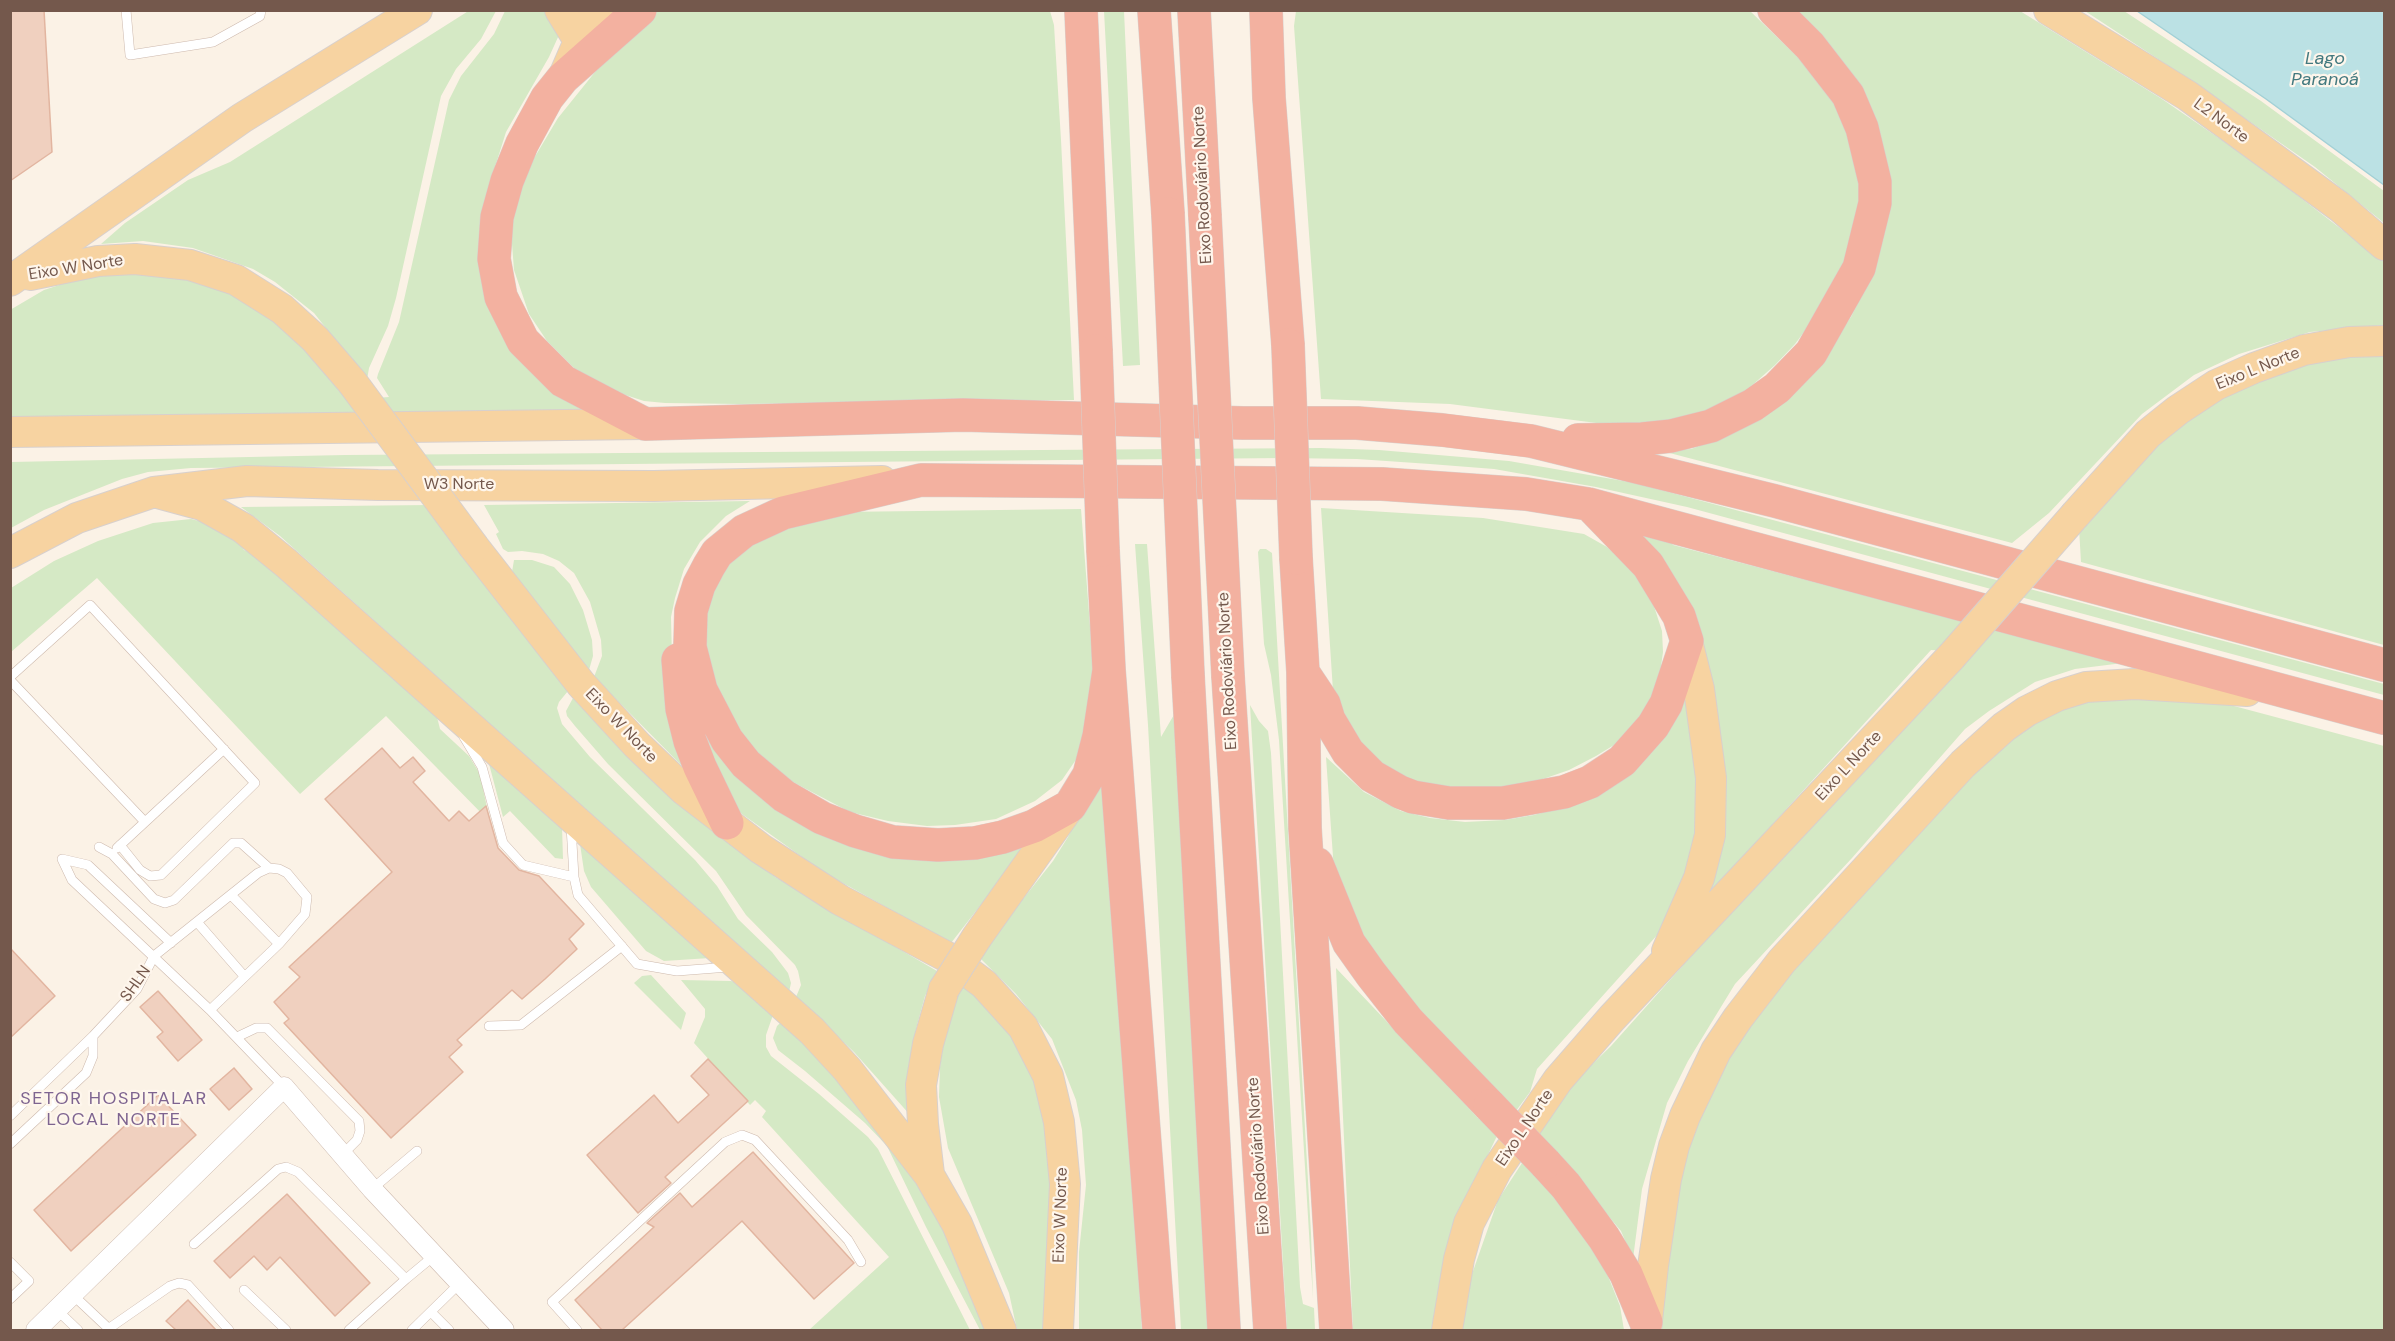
<!DOCTYPE html>
<html>
<head>
<meta charset="utf-8">
<style>
  body { margin:0 }
  #map { position:relative; width:2395px; height:1341px; overflow:hidden; background:#fbf2e6; font-family:"DM Sans",sans-serif }
  canvas { display:block }
  .frame { position:absolute; inset:0; border:12px solid #74584c; pointer-events:none }
</style>
</head>
<body>
<div id="map">
<canvas width="2395" height="1341"></canvas>
<div class="frame"></div>
</div>
<script>
const ctx = document.querySelector('canvas').getContext('2d');
ctx.lineJoin = 'round';
function paint(path, color) {
  ctx.fillStyle = color;
  ctx.fill(path, 'evenodd');
}
function poly(rows) {
  const path = new Path2D();
  for (const r of rows) {
    path.moveTo(r[0], r[1]);
    for (let i = 2; i < r.length; i += 2) path.lineTo(r[i], r[i + 1]);
  }
  return path;
}
function stroke(path, color, width, dash) {
  ctx.strokeStyle = color;
  ctx.lineWidth = width;
  ctx.lineCap = dash ? 'butt' : 'round';
  ctx.setLineDash(dash || []);
  ctx.stroke(path);
}
function drawText(font, color, halo, rows, align = 'center') {
  ctx.font = font + ' "DM Sans",sans-serif';
  ctx.lineWidth = 4.5;
  ctx.setLineDash([]);
  ctx.textBaseline = 'middle';
  ctx.strokeStyle = halo;
  ctx.fillStyle = color;
  for (const [text, x, y, turn = 0] of rows) {
    ctx.save();
    ctx.translate(x, y);
    ctx.rotate((+turn || 0) * Math.PI / 180);
    ctx.textAlign = isNaN(turn) ? turn : align;
    if (halo) ctx.strokeText(text, 0, 0);
    ctx.fillText(text, 0, 0);
    ctx.restore();
  }
}
paint(poly([
  [470,10,496,11,481,39,456,69,441,96,396,298,388,326,369,368,367,380,314,313,275,282,253,269,193,248,143,241,101,244,125,223,188,180,230,162],
  [505,11,555,11,559,35,549,57,506,132,485,199,480,222,486,289,615,415,11,420,10,310,44,290,84,277,129,271,191,278,231,291,296,335,348,400,389,397,377,378,378,374,399,322,449,100,461,76,494,34],
  [653,11,1050,11,1054,25,1061,140,1074,400,739,404,665,403,644,401,607,389,575,369,547,341,529,314,514,270,511,231,513,215,524,175,558,118,616,46],
  [1104,11,1124,11,1140,365,1123,366],
  [1296,11,1750,11,1810,69,1836,105,1849,132,1861,190,1850,248,1838,277,1810,324,1795,344,1775,365,1748,389,1721,404,1689,417,1666,422,1612,425,1450,404,1321,399,1294,26],
  [1791,11,2020,11,2162,99,2258,165,2384,262,2384,325,2310,332,2239,354,2194,375,2142,414,2049,513,2012,543,1662,451,1691,449,1713,441,1808,375,1851,317,1873,271,1883,240,1888,211],
  [2085,11,2124,11,2261,101,2384,191,2384,223,2315,167,2190,80],
  [2384,354,2384,645,2081,562,2079,528,2121,478,2181,421,2248,380,2330,357],
  [1321,448,1379,450,1509,461,1635,483,2384,684,2384,695,1687,507,1596,487,1494,469,1430,464,1357,459,1285,458,191,468,148,472,122,479,44,510,11,528,11,462,345,455],
  [750,501,726,516,700,542,684,569,675,598,671,617,672,658,690,774,594,677,602,656,601,640,590,602,574,573,559,561,543,554,522,551,508,552,503,549,496,534,499,532,484,505],
  [429,505,568,691,559,702,557,708,562,724,590,757,695,860,717,886,738,919,772,952,788,973,791,983,789,992,280,536,241,507],
  [1321,508,1483,518,1584,534,1607,547,1634,570,1652,600,1662,631,1663,652,1659,681,1645,712,1619,742,1596,756,1569,770,1523,786,1484,793,1412,786,1360,751,1333,691],
  [1081,509,1094,678,1084,748,1062,780,1035,801,996,819,955,825,927,826,888,821,850,812,789,780,768,764,750,746,718,695,700,634,702,611,740,542,838,512],
  [191,519,203,522,239,542,244,550,259,556,435,709,440,729,469,756,480,774,490,822,386,716,300,794,97,578,11,652,11,588,54,561,98,541,153,523],
  [1637,533,1671,542,1673,545,2123,663,2075,669,2035,682,1989,711,1965,729,1852,858,1735,984,1688,1061,1667,1103,1642,1189,1633,1259,1621,1231,1569,1169,1536,1136,1572,1084,1611,1046,1963,652,1931,650,1701,903,1715,768],
  [1135,544,1147,544,1161,737,1175,713,1210,1330,1181,1330,1148,725],
  [1260,549,1266,549,1272,553,1311,1233,1313,1299,1279,740,1271,675,1264,644,1258,552],
  [514,560,532,560,554,567,570,584,583,610,592,640,593,656,589,670,512,572],
  [1684,691,1701,792,1699,854,1659,933,1537,1069,1530,1092,1496,1138,1460,1213,1446,1260,1431,1330,1353,1330,1336,968,1480,1120,1497,1096,1385,982,1334,871,1326,757,1364,792,1401,811,1430,818,1465,822,1505,820,1534,815,1573,804,1638,766,1671,728,1680,708],
  [573,698,619,748,668,795,724,840,775,877,937,971,925,996,916,1029,910,1067,911,1116,854,1052,796,997,801,985,798,971,795,965,746,915,716,871,608,764,575,726,567,716,566,711],
  [2080,698,2204,698,2384,746,2384,1330,1659,1330,1685,1145,1743,1027,1994,744],
  [1250,705,1259,721,1268,731,1271,753,1300,1287,1303,1304,1314,1308,1315,1330,1287,1330],
  [694,715,803,824,1036,834,951,943,823,872,742,814,737,809],
  [1109,751,1134,1209,1142,1330,1079,1330,1079,1252,1086,1185,1082,1130,1076,1100,1052,1039,1016,994,978,956,1053,861,1068,837],
  [488,760,562,826,563,859,555,858,510,811,503,817],
  [580,844,710,958,664,961,646,951,591,887,584,871],
  [651,975,686,1013,681,1030,634,983,642,976],
  [681,980,731,981,741,984,773,1015,766,1035,766,1047,771,1056,819,1094,868,1137,878,1149,970,1330,809,1330,889,1257,762,1117,766,1111,755,1100,750,1105,694,1043,705,1017,705,1009],
  [961,984,992,1010,1023,1051,1041,1088,1053,1136,1046,1330,1017,1330,1009,1293,948,1148,939,1097,940,1067,945,1026],
  [780,1023,820,1055,928,1192,991,1330,980,1330,926,1227,887,1146,865,1123,805,1071,778,1050,773,1038,777,1026],
  [1522,1163,1560,1201,1604,1266,1620,1306,1624,1330,1462,1330,1472,1274,1498,1200]
]), '#d5e9c5');
const water = poly([
  [2137,11,2384,11,2384,185,2266,99,2137,11]
]);
paint(water, '#bbe1e4');
stroke(water, '#a2d0d6', 1.5);
const building = poly([
  [10,10,44,10,52,152,10,181,10,10],
  [382,748,400,768,413,757,425,771,413,782,449,821,459,811,469,821,486,806,498,848,519,870,539,876,584,924,569,939,577,949,545,979,522,999,512,990,457,1040,462,1045,449,1057,463,1072,391,1138,284,1023,289,1019,274,1002,300,977,289,967,392,872,325,799,382,748],
  [10,948,55,996,10,1038,10,948],
  [158,991,202,1040,178,1061,157,1037,163,1032,140,1007,158,991],
  [708,1059,748,1101,665,1177,671,1183,638,1213,587,1155,654,1095,678,1123,709,1095,691,1076,708,1059],
  [234,1068,252,1089,229,1110,210,1089,234,1068],
  [158,1095,196,1135,71,1251,34,1210,158,1095],
  [753,1152,854,1263,814,1299,742,1221,622,1330,602,1330,575,1300,654,1227,647,1223,680,1193,692,1207,753,1152],
  [287,1194,370,1283,335,1316,280,1257,267,1270,254,1256,230,1278,214,1261,287,1194],
  [188,1300,216,1330,176,1330,166,1321,188,1300]
]);
paint(building, '#f0d0bf');
stroke(building, '#e2b5a0', 1.5);
const lane = poly([
  [126,10,130,55,213,42,260,16,261,10],
  [10,677,90,605,255,783,161,875,150,876,140,870,120,845],
  [10,680,145,822],
  [464,737,482,767,503,843,523,865,574,877],
  [571,826,574,877,578,895,637,964,677,971,729,967],
  [99,847,112,854,154,899,165,903,174,900,233,843,241,843,269,868],
  [117,848,224,749],
  [62,859,72,880,210,1010,284,1087],
  [62,859,88,865,171,943],
  [231,895,279,944],
  [197,922,244,976],
  [489,1026,521,1025,622,946],
  [237,1037,256,1028,267,1028,359,1121,360,1131,357,1140,344,1153],
  [10,1116,93,1036,137,989,154,956,258,873,269,868,279,869,287,873,307,897,305,914,279,944,210,1010],
  [10,1144,86,1073,93,1056,93,1036],
  [372,1189,417,1151],
  [194,1244,278,1169,286,1167,298,1172,406,1279,349,1330],
  [10,1262,29,1281,10,1299],
  [406,1279,435,1255],
  [244,1290,286,1330],
  [73,1295,107,1327,111,1327,170,1286,179,1283,188,1285,229,1330],
  [57,1310,78,1330],
  [431,1312,449,1330],
  [412,1330,460,1283],
  [577,1330,552,1302,725,1142,742,1135,755,1140,848,1240,861,1262]
]);
const street = poly([
  [36,1330,284,1087,372,1189,504,1330]
]);
const primary = poly([
  [560,10,579,41],
  [2049,10,2188,96,2340,207,2384,245],
  [563,78,579,41,598,10],
  [30,275,98,261,135,259,190,265,236,280,282,309,315,339,352,382],
  [10,281,242,118,417,10],
  [10,432,645,424],
  [154,492,202,505,243,528,286,563,812,1031,847,1069,929,1175,957,1224,1001,1330],
  [2076,514,2148,434,2178,410,2216,385,2254,368,2304,350,2349,342,2384,341],
  [474,547,581,684,637,745,683,789,761,849,840,900,949,958,984,984,1023,1027,1048,1076,1059,1122,1065,1184,1058,1330],
  [10,553,77,518,154,492,247,481,378,485,654,486,882,481],
  [977,937,1070,806],
  [1667,951,1699,878,1710,835,1711,778,1699,689,1687,641],
  [929,1174,923,1124,921,1085,928,1044,944,989],
  [1447,1330,1459,1259,1469,1223,1497,1169,1558,1080,1612,1018,1951,657],
  [1646,1330,1653,1266,1666,1179,1674,1146,1685,1116,1716,1051,1738,1018,1782,961,1963,764,2004,727,2027,711,2057,696,2086,687,2135,684,2247,691]
]);
const highway = poly([
  [640,10,563,78,547,98,522,144,507,181,497,217,494,259,501,297,523,341,563,381,645,424,963,415,1243,423,1357,423,1442,430,1531,441,1775,501,2384,665],
  [1081,10,1096,351],
  [1154,10,1168,214],
  [1194,10,1205,216],
  [1266,10,1269,98,1288,345],
  [1578,440,1642,439,1671,436,1711,426,1753,405,1777,388,1811,353,1859,268,1875,203,1875,182,1862,128,1848,95,1810,46,1774,10],
  [1103,550,1109,670,1159,1330],
  [1296,558,1303,672,1305,828,1336,1330],
  [678,660,682,709,690,741,700,767,727,823],
  [1109,670,1099,736,1089,775,1070,806,1034,826,1003,837,975,843,938,845,893,842,855,831,822,818,784,796,746,764,727,740,701,690,690,647,691,611,699,585,709,566,717,553,744,531,783,513,921,480,1382,484,1526,494,1588,504,2384,718],
  [1304,674,1324,704,1329,720,1348,752,1372,776,1400,792,1413,797,1449,803,1503,803,1564,792,1590,782,1622,761,1653,726,1666,704,1687,641,1679,616,1648,565,1590,505],
  [1188,676,1224,1330],
  [1228,676,1270,1330],
  [1317,864,1349,943,1371,974,1408,1021,1490,1106],
  [1545,1163,1566,1186,1604,1238,1626,1274,1646,1322]
]);
stroke(lane, '#cdb9ad', 10);
stroke(street, '#cdb9ad', 21);
stroke(primary, '#d8d0cd', 32);
stroke(highway, '#d8d0cd', 34);
stroke(lane, '#fff', 9);
stroke(street, '#fff', 20);
stroke(primary, '#f7d3a1', 30);
stroke(highway, '#f3b1a0', 33);
const primaryBridge = poly([
  [352,382,474,547],
  [1951,657,2076,514],
  [944,989,977,937]
]);
const highwayBridge = poly([
  [1168,214,1188,676],
  [1205,216,1228,676],
  [1288,345,1296,558],
  [1096,351,1103,550],
  [1490,1106,1545,1163]
]);
stroke(primaryBridge, '#d8d0cd', 32, []);
stroke(highwayBridge, '#d8d0cd', 34, []);
stroke(primaryBridge, '#f7d3a1', 30);
stroke(highwayBridge, '#f3b1a0', 33);
drawText('16px', '#74584c', '#fef6ec', [
  ["L2 Norte",2221,121,36],
  ["Eixo Rodoviário Norte",1203,185,-93],
  ["Eixo W Norte",76,268,-9],
  ["Eixo L Norte",2258,369,-22],
  ["W3 Norte",459,485],
  ["Eixo Rodoviário Norte",1228,671,-93],
  ["Eixo W Norte",621,726,46],
  ["Eixo L Norte",1849,766,-47],
  ["SHLN",136,984,-55],
  ["Eixo L Norte",1525,1128,-56],
  ["Eixo Rodoviário Norte",1259,1156,-94],
  ["Eixo W Norte",1061,1215,-88]
]);
drawText('italic 18px', '#43797f', '#fef6ec', [
  ["Lago",2325,59],
  ["Paranoá",2325,80]
]);
ctx.letterSpacing = '1.5px';
drawText('18px', '#7e6490', '#fef6ec', [
  ["SETOR HOSPITALAR",114,1099],
  ["LOCAL NORTE",114,1120]
]);
ctx.letterSpacing = '0px';
</script>
</body>
</html>
